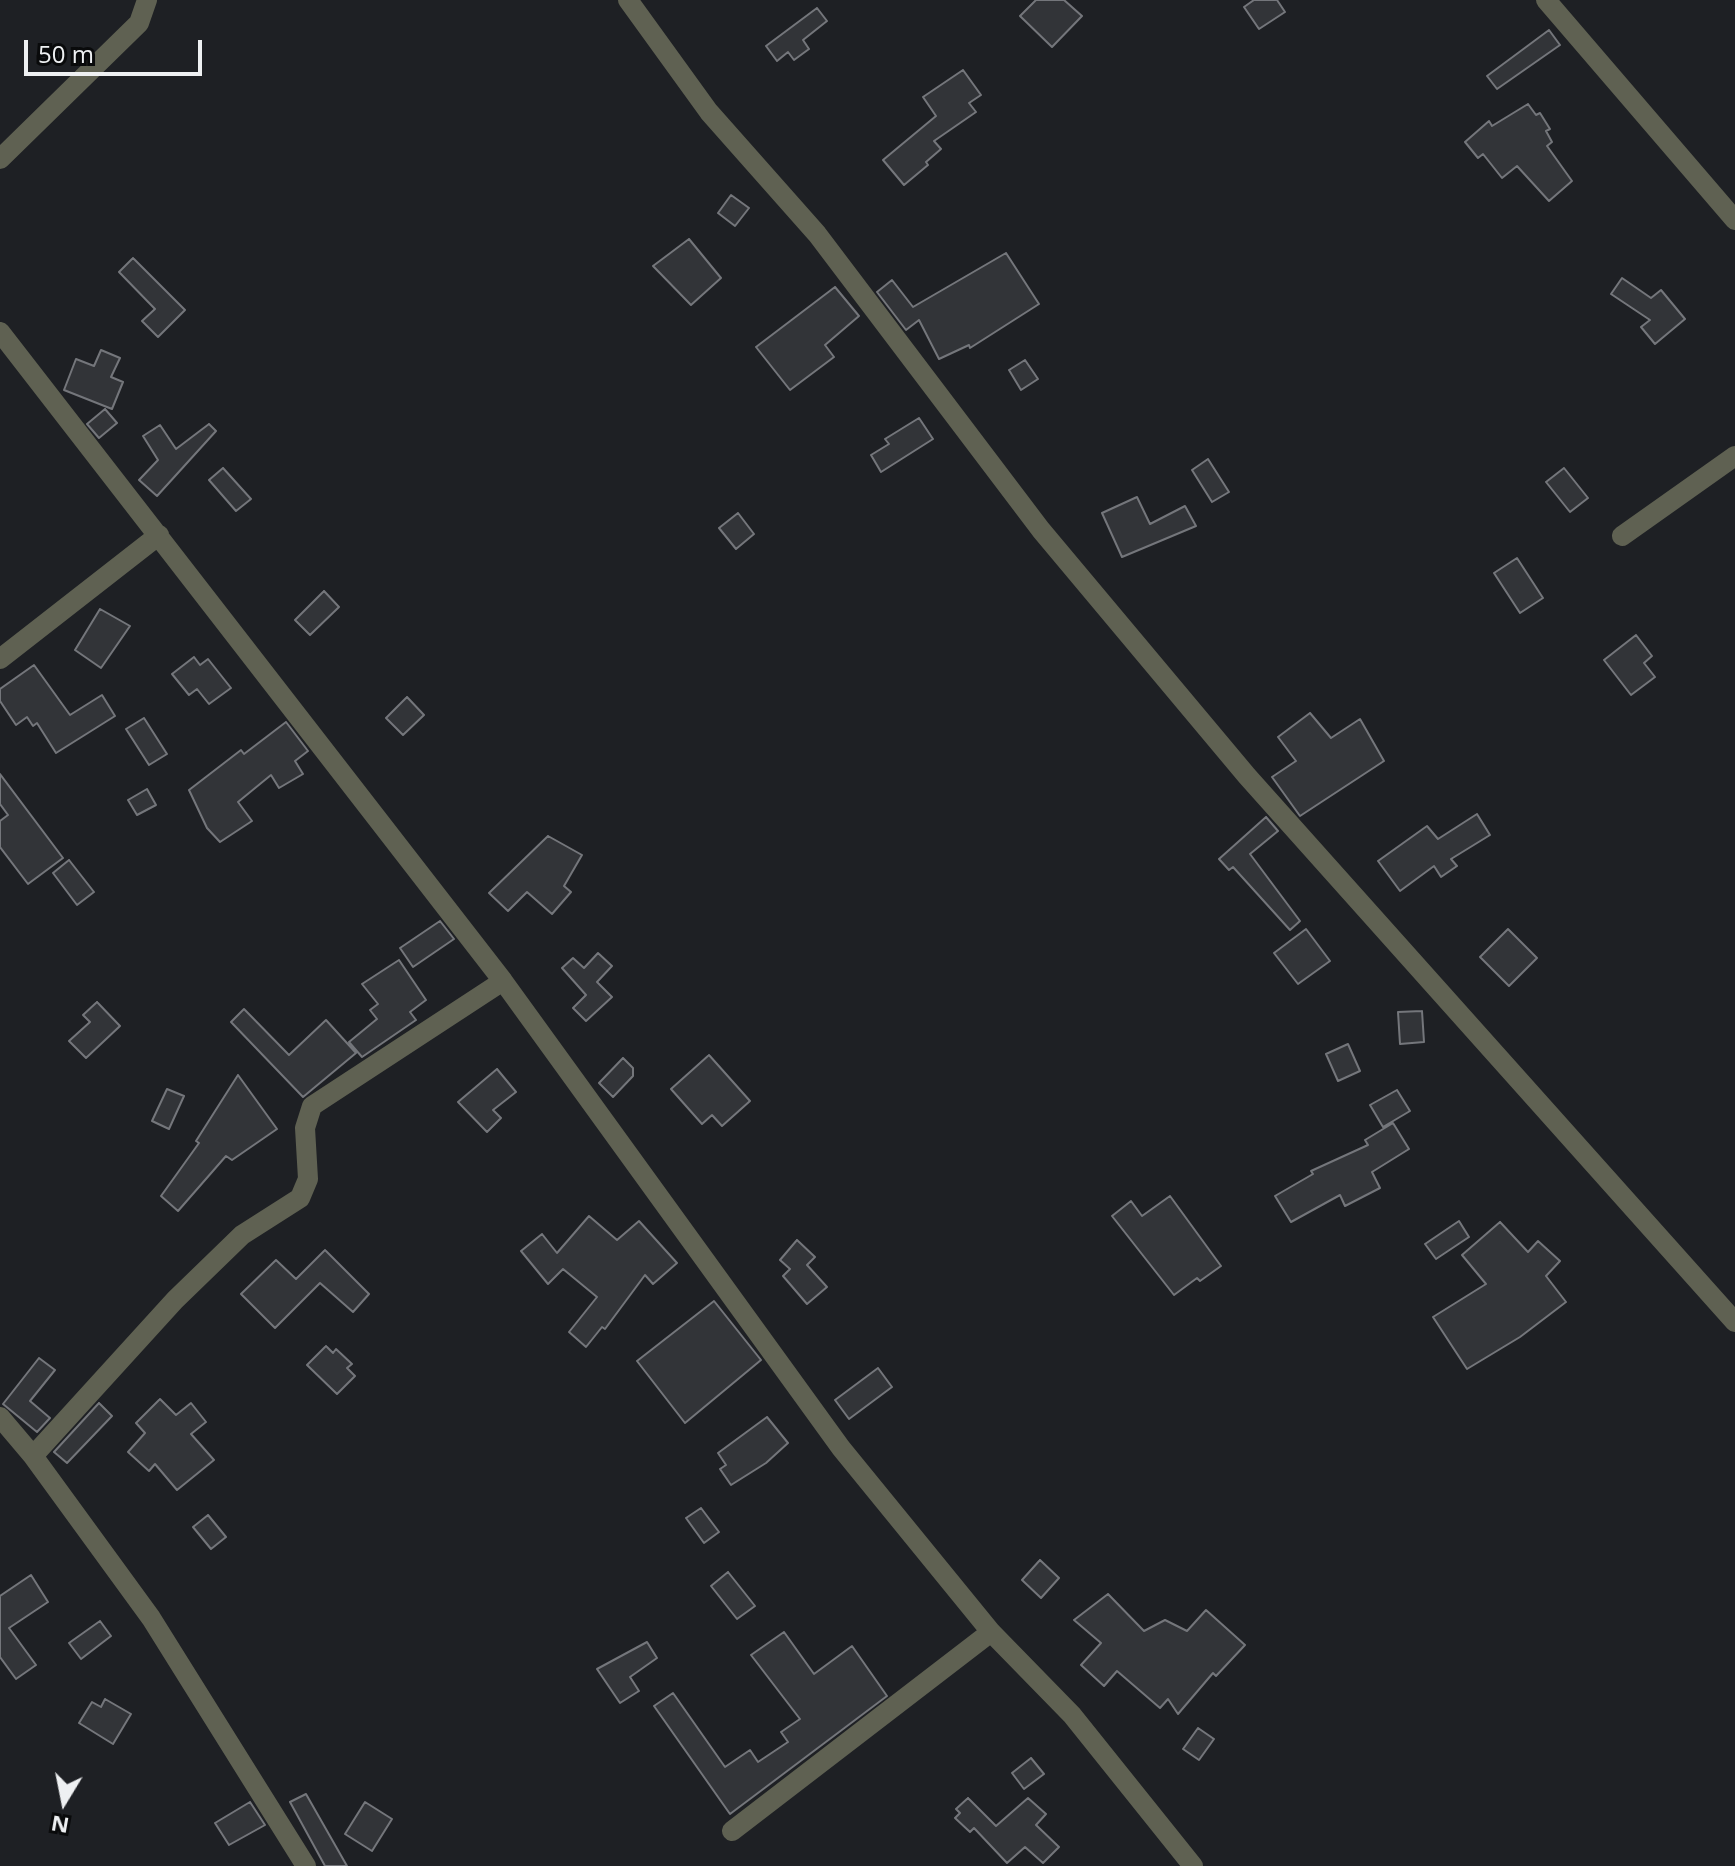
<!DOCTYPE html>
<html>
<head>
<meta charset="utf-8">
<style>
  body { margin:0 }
  #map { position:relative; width:1735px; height:1866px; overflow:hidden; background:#1e2024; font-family:"Open Sans",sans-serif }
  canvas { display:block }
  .north { position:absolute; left:24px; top:1762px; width:80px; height:80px; -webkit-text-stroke:6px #090a0b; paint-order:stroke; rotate:190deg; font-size:22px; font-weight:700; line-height:32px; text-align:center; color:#eef0f2 }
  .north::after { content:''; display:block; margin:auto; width:28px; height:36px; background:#eef0f2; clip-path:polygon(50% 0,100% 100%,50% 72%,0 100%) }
  .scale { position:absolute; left:24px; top:40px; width:178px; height:36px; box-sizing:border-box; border:4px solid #eef0f2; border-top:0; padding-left:10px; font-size:24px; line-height:28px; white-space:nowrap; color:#eef0f2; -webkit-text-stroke:6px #090a0b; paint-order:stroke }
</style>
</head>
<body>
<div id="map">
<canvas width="1735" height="1866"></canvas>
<div class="north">N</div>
<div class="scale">50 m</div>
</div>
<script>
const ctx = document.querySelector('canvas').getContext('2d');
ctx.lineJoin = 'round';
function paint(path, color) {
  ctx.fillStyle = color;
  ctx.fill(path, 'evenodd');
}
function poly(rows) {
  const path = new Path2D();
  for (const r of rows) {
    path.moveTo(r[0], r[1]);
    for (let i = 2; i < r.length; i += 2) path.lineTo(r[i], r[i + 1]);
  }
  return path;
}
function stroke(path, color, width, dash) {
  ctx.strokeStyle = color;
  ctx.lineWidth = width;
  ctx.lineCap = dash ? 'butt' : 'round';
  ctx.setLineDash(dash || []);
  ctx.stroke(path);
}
const building = poly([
  [1036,0,1064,0,1082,16,1052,47,1020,16,1036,0],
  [1254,0,1277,0,1285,12,1259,29,1244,7,1254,0],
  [817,8,827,21,803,40,809,49,794,60,788,52,777,61,766,46,817,8],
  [1549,30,1560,45,1497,89,1487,76,1549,30],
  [963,70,981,95,969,103,976,112,934,141,941,149,926,162,928,165,904,185,883,160,936,116,923,97,963,70],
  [1528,104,1536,115,1540,113,1550,129,1546,131,1552,142,1547,146,1572,181,1549,201,1517,166,1502,178,1483,154,1478,158,1465,142,1489,121,1492,126,1528,104],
  [731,195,749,208,735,226,718,213,731,195],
  [689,239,721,278,691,305,653,266,689,239],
  [1006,253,1039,304,970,348,969,345,939,359,919,320,906,330,877,292,892,280,913,307,1006,253],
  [133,258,185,310,158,337,142,321,155,309,119,272,133,258],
  [1622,278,1651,298,1661,290,1685,319,1655,344,1641,327,1650,320,1611,294,1622,278],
  [835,287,859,316,825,345,834,357,790,390,756,347,835,287],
  [101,350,120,358,111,377,123,382,112,409,64,390,76,359,94,366,101,350],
  [1025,360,1038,379,1021,390,1009,370,1025,360],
  [105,409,117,423,99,438,87,424,105,409],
  [919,418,933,439,881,472,871,455,889,444,885,439,919,418],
  [209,424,216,431,157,496,139,480,158,460,143,436,160,425,176,449,209,424],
  [1208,459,1229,492,1212,502,1192,470,1208,459],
  [223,468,251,499,236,511,209,480,223,468],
  [1564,468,1588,498,1570,512,1546,482,1564,468],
  [1137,497,1150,524,1185,506,1196,526,1122,557,1102,513,1137,497],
  [738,513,754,534,736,549,719,528,738,513],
  [1517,558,1543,598,1520,613,1494,573,1517,558],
  [324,591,339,607,310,635,295,620,324,591],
  [100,609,130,626,101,668,75,650,100,609],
  [1636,635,1652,656,1644,663,1655,677,1631,695,1604,660,1636,635],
  [194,657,200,665,208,659,231,688,209,704,197,689,189,695,172,674,194,657],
  [34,665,70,715,102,695,115,716,56,753,37,723,33,726,27,717,16,725,0,701,0,689,34,665],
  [407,697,424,715,403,735,386,718,407,697],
  [1310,713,1331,738,1360,719,1384,761,1300,816,1272,777,1296,761,1278,737,1310,713],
  [144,718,167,754,149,765,126,729,144,718],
  [286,722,308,751,295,761,303,774,279,788,271,775,238,802,252,821,220,842,207,828,189,790,241,750,244,754,286,722],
  [0,774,63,858,28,884,0,847,0,821,8,815,0,804,0,774],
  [147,789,156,805,137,815,128,800,147,789],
  [1477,814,1490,835,1451,859,1457,866,1441,877,1434,866,1400,891,1378,861,1427,826,1438,839,1477,814],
  [1266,817,1278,831,1250,854,1300,921,1290,930,1233,867,1229,870,1219,859,1266,817],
  [548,836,582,855,564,886,571,892,552,914,527,892,508,911,489,893,548,836],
  [69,860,94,892,77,905,53,873,69,860],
  [440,921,454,939,413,967,400,948,440,921],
  [1306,929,1330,961,1298,984,1274,953,1306,929],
  [1508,929,1537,958,1509,986,1480,957,1508,929],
  [598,953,612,966,597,982,612,997,586,1021,573,1008,586,995,562,968,573,958,584,968,598,953],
  [399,960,426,1000,410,1012,416,1020,362,1057,349,1042,377,1019,370,1010,378,1004,362,984,399,960],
  [97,1002,120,1026,86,1058,69,1041,90,1022,83,1015,97,1002],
  [244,1009,289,1055,326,1020,356,1053,303,1097,231,1022,244,1009],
  [1422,1011,1424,1042,1400,1044,1398,1012,1422,1011],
  [1348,1044,1360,1071,1338,1081,1326,1054,1348,1044],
  [709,1055,750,1101,722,1126,712,1115,702,1124,671,1089,709,1055],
  [623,1058,633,1068,633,1076,613,1097,599,1083,623,1058],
  [497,1069,516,1092,493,1110,501,1118,487,1132,458,1102,497,1069],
  [238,1075,277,1129,232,1160,226,1156,178,1211,161,1196,199,1143,196,1141,238,1075],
  [167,1089,184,1096,169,1129,152,1121,167,1089],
  [1397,1090,1410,1111,1383,1127,1370,1105,1397,1090],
  [1393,1123,1409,1149,1372,1172,1380,1188,1345,1206,1340,1195,1291,1222,1275,1196,1313,1174,1311,1171,1368,1145,1365,1140,1393,1123],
  [1170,1196,1221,1266,1200,1281,1197,1278,1174,1295,1112,1216,1131,1201,1142,1216,1170,1196],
  [589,1216,617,1240,639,1221,677,1263,653,1284,645,1275,605,1329,602,1327,586,1347,569,1332,597,1297,563,1269,548,1284,521,1251,542,1234,557,1253,589,1216],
  [1459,1221,1469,1237,1436,1259,1425,1244,1459,1221],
  [1500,1222,1528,1252,1538,1241,1560,1261,1546,1276,1566,1302,1520,1337,1467,1369,1433,1317,1486,1284,1462,1255,1500,1222],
  [797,1240,815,1257,807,1265,827,1287,807,1304,783,1276,790,1269,780,1260,797,1240],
  [325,1250,369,1294,353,1312,320,1283,275,1328,241,1294,276,1260,296,1279,325,1250],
  [714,1301,761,1360,685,1423,637,1361,714,1301],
  [326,1346,333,1353,336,1349,352,1364,347,1368,355,1376,337,1394,307,1365,326,1346],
  [39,1358,55,1370,30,1401,50,1418,37,1432,3,1404,39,1358],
  [878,1368,892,1387,849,1419,835,1400,878,1368],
  [160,1399,176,1415,191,1403,206,1422,191,1434,214,1460,177,1490,155,1464,149,1471,128,1452,145,1433,136,1423,160,1399],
  [99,1403,112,1416,67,1463,54,1452,99,1403],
  [767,1417,788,1443,766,1463,731,1485,720,1469,726,1465,718,1453,767,1417],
  [701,1508,719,1532,704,1543,686,1518,701,1508],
  [208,1515,226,1537,211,1549,193,1527,208,1515],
  [1040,1560,1059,1578,1041,1598,1022,1580,1040,1560],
  [728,1572,755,1606,737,1619,711,1586,728,1572],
  [31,1575,48,1602,9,1628,36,1665,16,1679,0,1657,0,1596,31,1575],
  [1108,1594,1144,1631,1165,1620,1187,1631,1206,1610,1245,1645,1216,1676,1213,1673,1178,1714,1168,1699,1160,1708,1117,1671,1104,1686,1081,1665,1101,1643,1074,1620,1108,1594],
  [100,1621,111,1636,81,1659,69,1643,100,1621],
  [784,1632,814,1674,852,1646,887,1696,730,1814,654,1706,673,1693,725,1767,750,1750,758,1762,788,1742,781,1732,800,1719,751,1655,784,1632],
  [647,1642,657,1658,630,1677,639,1691,620,1703,597,1669,647,1642],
  [105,1699,131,1714,113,1744,79,1723,92,1702,101,1707,105,1699],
  [1198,1728,1214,1739,1199,1760,1183,1749,1198,1728],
  [1031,1758,1044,1774,1024,1789,1012,1773,1031,1758],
  [306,1794,347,1866,325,1866,290,1802,306,1794],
  [968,1798,996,1826,1028,1798,1046,1814,1036,1825,1059,1847,1043,1863,1025,1847,1007,1863,974,1828,970,1832,955,1818,960,1813,956,1809,968,1798],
  [250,1802,265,1825,229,1845,215,1823,250,1802],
  [365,1802,392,1819,372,1851,345,1834,365,1802]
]);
paint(building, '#323438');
stroke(building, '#74767b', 2);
stroke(poly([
  [628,0,709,112,817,234,1041,530,1247,776,1735,1322],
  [1546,0,1735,220],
  [0,159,139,23,147,0],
  [0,332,503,981,841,1448,991,1632,1072,1715,1193,1866],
  [1622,536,1735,456],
  [0,659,159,535],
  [0,1417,33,1456,151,1618,306,1866],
  [33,1456,175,1300,242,1235,300,1198,308,1179,305,1128,312,1106,503,981],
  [732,1831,991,1632]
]), '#5f6152', 20);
</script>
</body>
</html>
